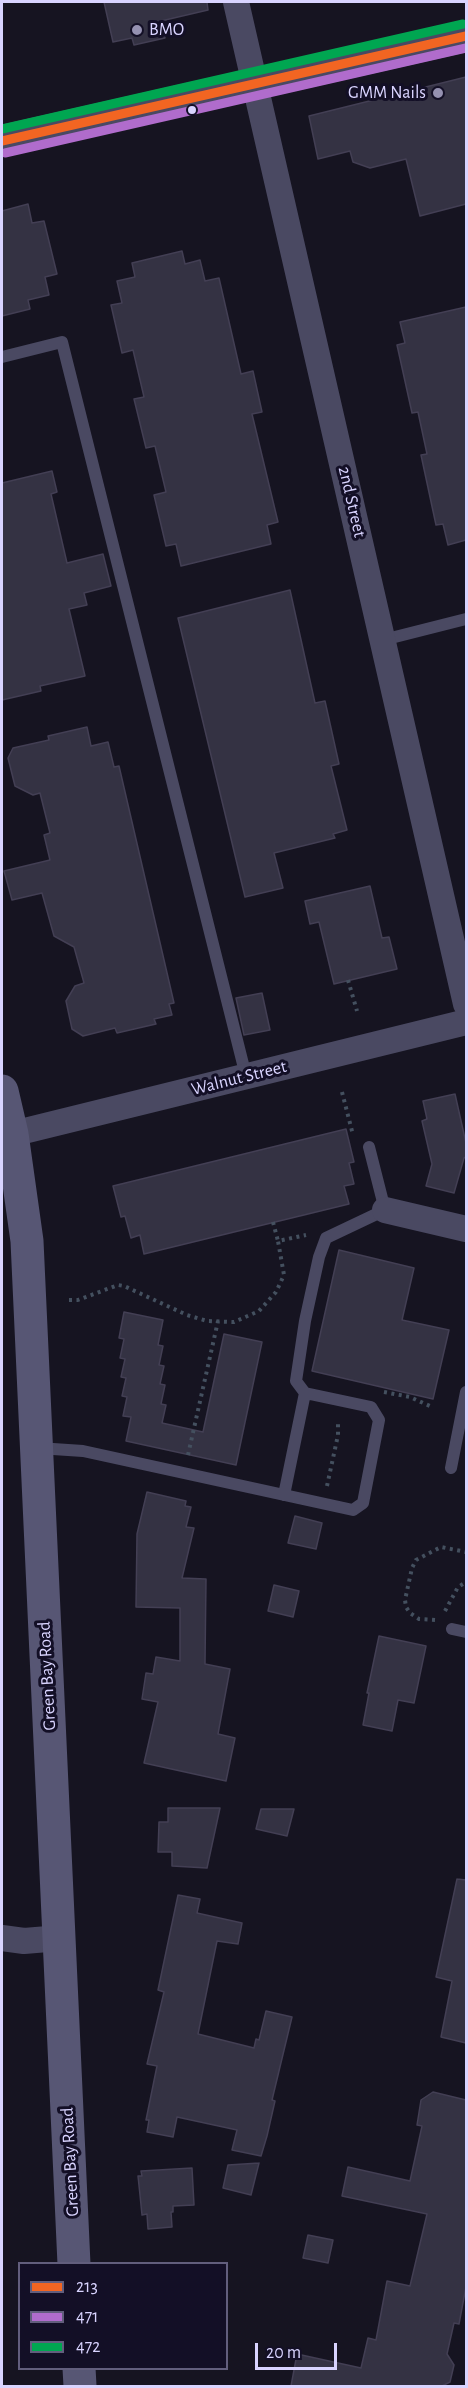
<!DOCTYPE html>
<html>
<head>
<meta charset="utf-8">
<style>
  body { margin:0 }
  #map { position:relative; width:468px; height:2388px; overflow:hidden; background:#161421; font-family:"Alegreya Sans",sans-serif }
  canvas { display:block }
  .frame { position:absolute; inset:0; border:3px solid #d9d4ff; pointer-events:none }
  .legend { position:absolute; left:18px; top:2262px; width:210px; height:108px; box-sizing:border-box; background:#130f26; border:2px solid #625e7d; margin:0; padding:8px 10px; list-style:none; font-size:18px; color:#d9d4ff }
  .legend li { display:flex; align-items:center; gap:12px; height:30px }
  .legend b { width:30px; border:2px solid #625e7d }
  .scale { position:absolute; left:255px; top:2343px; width:82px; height:27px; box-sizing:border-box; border:3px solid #d9d4ff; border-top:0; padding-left:8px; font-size:18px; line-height:21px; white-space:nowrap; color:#d9d4ff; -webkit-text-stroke:4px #130f26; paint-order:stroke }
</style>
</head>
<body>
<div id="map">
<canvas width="468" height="2388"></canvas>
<div class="frame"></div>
<ul class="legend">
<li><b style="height:8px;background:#f26522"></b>213</li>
<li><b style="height:8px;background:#b06ccc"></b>471</li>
<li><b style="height:8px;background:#00a651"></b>472</li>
</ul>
<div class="scale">20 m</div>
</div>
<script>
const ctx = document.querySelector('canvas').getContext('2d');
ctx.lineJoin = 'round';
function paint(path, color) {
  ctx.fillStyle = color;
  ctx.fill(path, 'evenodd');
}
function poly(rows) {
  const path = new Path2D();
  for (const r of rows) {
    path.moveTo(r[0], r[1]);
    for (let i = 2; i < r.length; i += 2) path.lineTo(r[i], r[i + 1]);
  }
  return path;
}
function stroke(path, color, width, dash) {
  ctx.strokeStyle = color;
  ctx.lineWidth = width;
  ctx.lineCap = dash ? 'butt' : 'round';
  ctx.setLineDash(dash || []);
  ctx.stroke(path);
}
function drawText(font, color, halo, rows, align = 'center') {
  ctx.font = font + ' "Alegreya Sans",sans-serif';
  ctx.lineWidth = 6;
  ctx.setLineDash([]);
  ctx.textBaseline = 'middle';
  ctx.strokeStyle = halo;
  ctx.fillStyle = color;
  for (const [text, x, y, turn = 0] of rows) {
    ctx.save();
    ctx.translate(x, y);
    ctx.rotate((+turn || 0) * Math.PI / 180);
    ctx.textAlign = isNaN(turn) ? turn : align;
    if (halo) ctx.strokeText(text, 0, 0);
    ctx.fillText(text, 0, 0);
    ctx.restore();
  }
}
const building = poly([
  [104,2,207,2,208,10,161,21,165,38,134,45,132,38,113,42,104,2],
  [466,77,466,204,420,216,406,159,370,168,353,162,350,151,318,159,309,116,466,77],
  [28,204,32,223,44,221,57,274,45,277,49,295,28,300,30,309,2,316,2,211,28,204],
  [182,251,185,264,200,260,205,281,219,278,241,374,253,371,262,412,252,414,278,522,267,525,271,544,181,566,176,544,166,546,154,495,166,492,155,446,146,448,134,399,144,397,133,350,122,353,111,305,122,303,117,281,135,277,132,263,182,251],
  [466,307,466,540,448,545,443,524,436,525,421,455,427,454,418,412,412,413,397,345,405,343,400,322,466,307],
  [52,471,57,492,51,494,67,563,103,554,111,586,84,593,87,605,69,609,85,676,40,686,41,691,2,700,2,483,52,471],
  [290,590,315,703,325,701,339,764,331,766,347,830,333,834,335,838,274,853,283,888,245,897,178,618,290,590],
  [87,727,91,746,108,742,114,767,119,766,174,1003,169,1004,172,1015,154,1019,156,1024,117,1033,115,1028,83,1036,72,1029,66,1001,75,986,84,983,74,947,54,936,42,893,12,900,4,871,50,860,44,835,50,833,40,793,33,795,15,786,8,758,13,748,49,740,48,736,87,727],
  [370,886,382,938,389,937,397,969,334,984,319,922,310,924,305,901,370,886],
  [262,993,270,1030,244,1035,236,998,262,993],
  [455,1094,466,1143,466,1157,464,1158,454,1193,426,1186,432,1164,422,1121,427,1119,423,1101,455,1094],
  [346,1129,354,1162,349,1163,354,1184,344,1186,349,1204,144,1254,140,1235,131,1238,125,1216,121,1217,113,1186,346,1129],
  [339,1250,414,1268,402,1320,449,1330,433,1399,312,1371,339,1250],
  [124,1312,163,1320,158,1345,163,1346,159,1365,164,1366,160,1384,165,1385,161,1404,166,1405,162,1423,203,1432,224,1334,262,1342,236,1465,126,1441,131,1417,123,1416,127,1397,122,1396,126,1378,121,1377,125,1359,120,1358,124,1339,119,1338,124,1312],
  [147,1492,186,1501,185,1506,191,1507,186,1527,194,1528,182,1578,206,1579,205,1664,230,1669,218,1734,235,1738,226,1781,144,1763,158,1702,142,1699,146,1673,153,1674,156,1657,180,1661,180,1608,136,1607,137,1534,147,1492],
  [295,1516,322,1523,316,1549,288,1543,295,1516],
  [274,1585,299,1591,293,1617,268,1611,274,1585],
  [379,1636,426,1646,414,1703,398,1700,392,1731,363,1725,369,1693,367,1693,379,1636],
  [168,1808,220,1808,207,1868,172,1866,172,1852,158,1852,159,1822,168,1822,168,1808],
  [261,1809,294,1809,287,1836,256,1829,261,1809],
  [457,1879,466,1880,466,2043,441,2037,452,1981,436,1977,457,1879],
  [178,1895,200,1899,197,1913,242,1923,238,1944,217,1941,198,2034,254,2048,256,2039,259,2040,266,2011,292,2017,272,2100,275,2101,267,2136,261,2156,232,2150,237,2130,177,2117,173,2137,147,2132,149,2120,146,2120,157,2066,147,2064,164,1992,158,1990,178,1895],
  [433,2092,466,2100,466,2287,459,2324,454,2323,447,2354,454,2365,450,2382,442,2386,291,2386,297,2354,361,2368,368,2338,376,2340,387,2281,410,2286,427,2214,342,2196,348,2167,410,2181,422,2126,417,2125,421,2100,433,2092],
  [259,2163,251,2195,223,2188,228,2165,259,2163],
  [192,2168,194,2205,173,2206,173,2212,171,2212,172,2227,148,2229,147,2214,142,2215,140,2195,138,2176,142,2176,141,2171,192,2168],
  [308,2235,333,2240,328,2263,303,2258,308,2235]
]);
paint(building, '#343243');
stroke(building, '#433f54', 1.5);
stroke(poly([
  [348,980,357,1011],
  [342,1092,353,1135],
  [273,1222,278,1241],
  [69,1300,78,1300,118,1285,124,1286,187,1315,207,1321,234,1322,259,1311,276,1292,284,1275,278,1241,306,1235],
  [384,1392,410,1397,432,1407],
  [188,1455,218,1321],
  [327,1486,338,1435,338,1420],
  [445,1611,458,1587,463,1584,466,1584],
  [435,1620,419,1619,410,1613,406,1607,405,1600,412,1568,416,1560,441,1547,466,1552]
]), '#44505f', 4, [3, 4.5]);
stroke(poly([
  [2,357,62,342,246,1076],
  [383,640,466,619],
  [38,1448,83,1451,353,1510,363,1503,379,1420,371,1407,305,1393,296,1381,305,1321,319,1257,326,1238,385,1210,369,1147],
  [451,1468,466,1392],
  [284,1495,305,1393],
  [452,1629,466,1632]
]), '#4a4962', 12);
stroke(poly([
  [236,2,466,1004],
  [2,1131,12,1134,466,1022],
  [385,1210,466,1229],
  [2,1938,24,1941,60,1938]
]), '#4a4962', 26);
stroke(poly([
  [2,141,466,36]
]), '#4a4962', 32);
stroke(poly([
  [2,1091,12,1134,27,1241,74,2264],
  [79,2368,80,2386]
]), '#575674', 33);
stroke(poly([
  [2,141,466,36]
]), '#f26522', 9);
stroke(poly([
  [5,153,466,48]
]), '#b06ccc', 9);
stroke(poly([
  [2,129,463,24]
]), '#00a651', 9);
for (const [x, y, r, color] of [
  [137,30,6,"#9591b1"],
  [438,93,6,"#9591b1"],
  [192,110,5,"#d9d4ff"]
]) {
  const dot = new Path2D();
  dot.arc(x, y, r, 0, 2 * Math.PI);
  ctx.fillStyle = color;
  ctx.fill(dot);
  stroke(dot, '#130f26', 2);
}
drawText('18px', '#d9d4ff', '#130f26', [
  ["BMO",149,30],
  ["GMM Nails",426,93,"right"]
], 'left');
drawText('18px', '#d9d4ff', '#130f26', [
  ["2nd Street",352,502,77],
  ["Walnut Street",239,1078,-14],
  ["Green Bay Road",47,1676,-93],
  ["Green Bay Road",70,2162,-93]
]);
</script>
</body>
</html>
